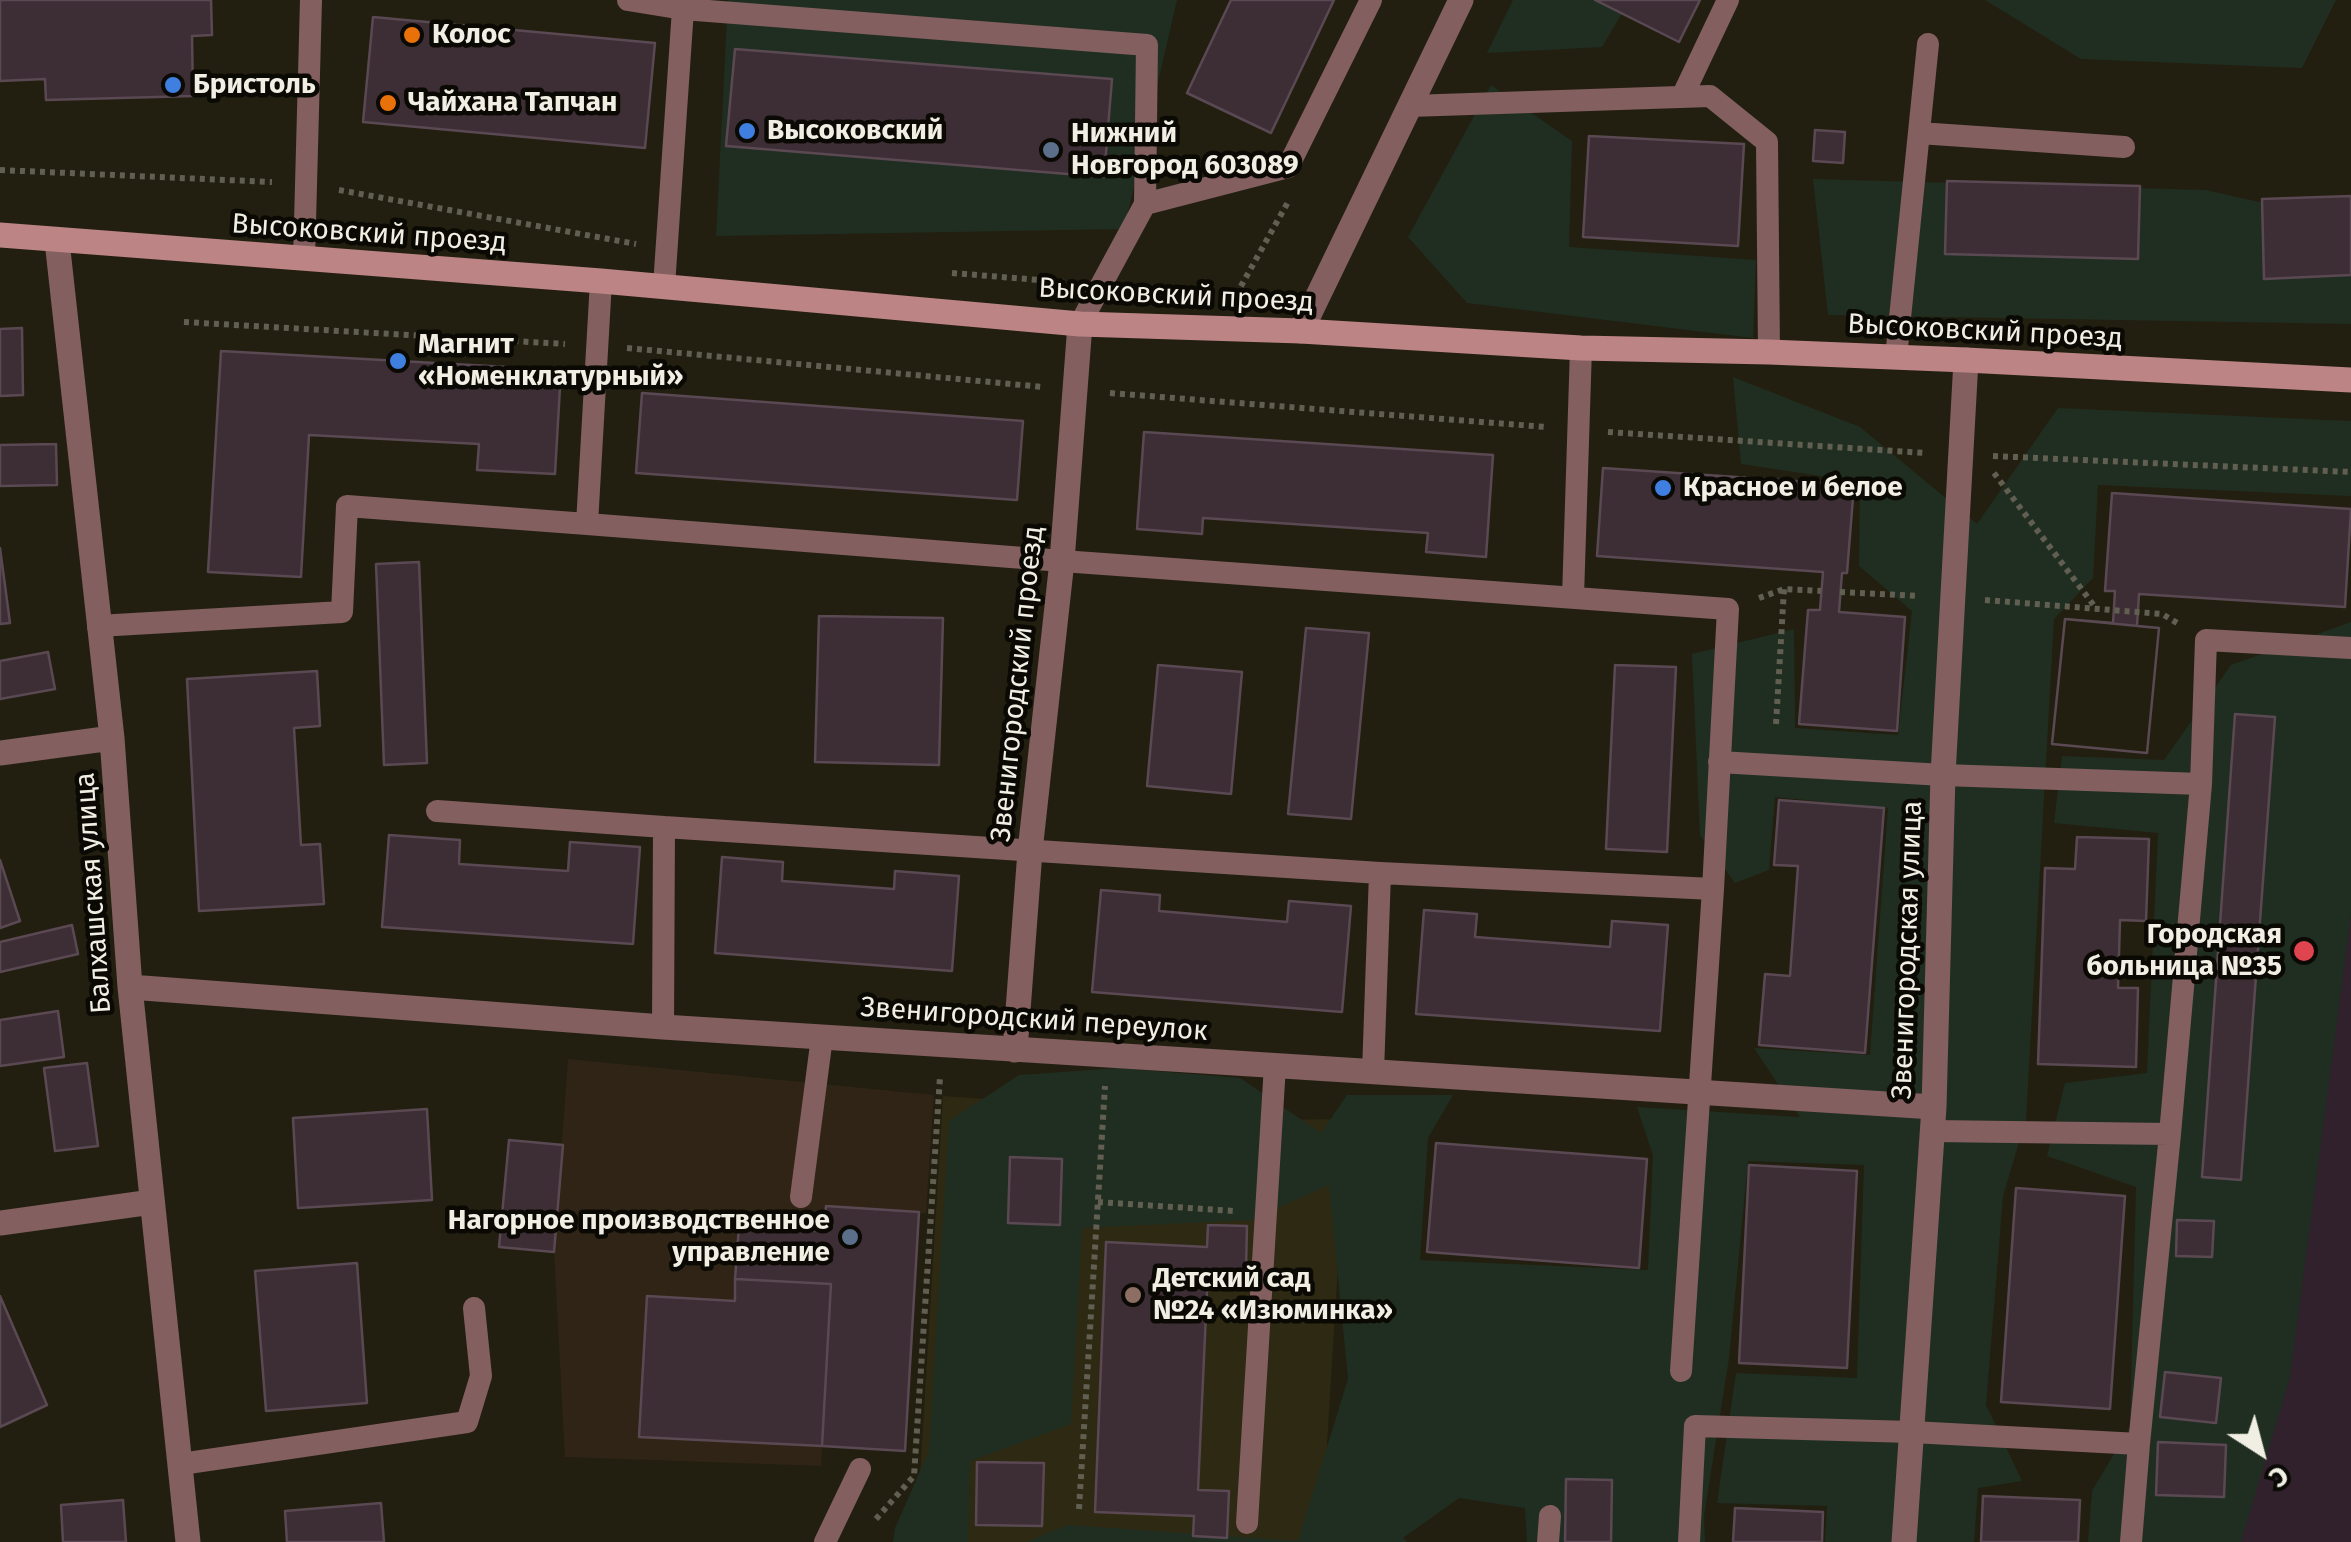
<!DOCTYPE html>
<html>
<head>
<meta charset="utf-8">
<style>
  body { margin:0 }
  #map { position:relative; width:2351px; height:1542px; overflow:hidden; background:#221f10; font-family:"Fira Sans",sans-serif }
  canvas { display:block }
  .north { position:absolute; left:2211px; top:1402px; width:100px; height:100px; -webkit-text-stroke:8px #0a0904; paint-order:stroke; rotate:144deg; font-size:28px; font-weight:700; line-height:40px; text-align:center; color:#f1efe4 }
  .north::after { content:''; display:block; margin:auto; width:35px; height:45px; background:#f1efe4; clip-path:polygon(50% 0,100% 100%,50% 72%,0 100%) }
</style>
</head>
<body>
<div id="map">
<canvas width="2351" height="1542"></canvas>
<div class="north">С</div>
</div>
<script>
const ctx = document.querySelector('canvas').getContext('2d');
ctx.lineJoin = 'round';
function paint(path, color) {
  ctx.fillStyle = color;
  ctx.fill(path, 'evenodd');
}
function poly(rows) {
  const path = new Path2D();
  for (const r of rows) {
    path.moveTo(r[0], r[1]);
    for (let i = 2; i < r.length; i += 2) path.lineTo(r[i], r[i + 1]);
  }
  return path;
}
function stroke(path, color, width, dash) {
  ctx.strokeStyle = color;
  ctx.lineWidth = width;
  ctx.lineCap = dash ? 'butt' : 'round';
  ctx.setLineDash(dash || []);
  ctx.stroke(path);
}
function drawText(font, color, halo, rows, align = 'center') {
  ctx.font = font + ' "Fira Sans",sans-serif';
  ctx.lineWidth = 9;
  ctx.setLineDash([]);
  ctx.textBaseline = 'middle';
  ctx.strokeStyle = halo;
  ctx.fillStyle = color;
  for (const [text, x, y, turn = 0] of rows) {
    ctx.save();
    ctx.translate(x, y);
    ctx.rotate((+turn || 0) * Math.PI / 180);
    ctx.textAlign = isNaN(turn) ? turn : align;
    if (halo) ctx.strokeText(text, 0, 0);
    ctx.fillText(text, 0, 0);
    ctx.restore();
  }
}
paint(poly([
  [943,1096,1271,1120,1347,1119,1321,1542,916,1542]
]), '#2d2912');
paint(poly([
  [568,1059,934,1095,926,1213,919,1213,905,1451,822,1446,821,1466,565,1457,554,1252]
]), '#2f2415');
paint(poly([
  [2351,722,2351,1542,2208,1542]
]), '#30212c');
paint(poly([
  [728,0,1177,0,1124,229,716,236],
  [1513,0,1630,0,1602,47,1487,53],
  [1985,0,2336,0,2302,68,2081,59],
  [1491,85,1572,141,1569,247,1756,260,1753,338,1467,303,1408,237],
  [1813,179,2206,190,2351,223,2351,324,1828,315],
  [1733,377,1860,427,1977,524,2058,408,2351,421,2351,496,2098,485,2093,578,2054,619,2026,1119,2003,1196,1986,1405,2022,1481,1978,1488,1974,1542,1825,1542,1827,1506,1717,1503,1736,1373,1857,1378,1864,1165,1748,1161,1729,1358,1704,1516,1705,1542,1527,1542,1525,1508,1459,1498,1403,1538,1407,1542,1026,1542,1068,1525,1298,1541,1348,1379,1329,1185,1251,1220,1082,1228,1071,1424,970,1461,968,1542,893,1542,895,1528,929,1451,949,1121,1019,1075,1119,1068,1240,1078,1321,1133,1347,1095,1453,1095,1428,1138,1420,1260,1648,1270,1653,1155,1637,1107,1800,1117,1754,1048,1870,1055,1888,808,1775,797,1769,870,1735,883,1700,835,1692,654,1794,629,1795,728,1898,735,1912,611,1859,566,1860,482,1741,464],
  [2351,622,2351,915,2290,1377,2241,1542,2088,1542,2092,1491,2130,1427,2136,1187,2047,1156,2065,1083,2147,1073,2158,833,2054,823,2062,756,2164,760,2231,665]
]), '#202e21');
const building = poly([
  [0,0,211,0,212,35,192,36,193,96,46,100,45,79,0,81,0,0],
  [1231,0,1334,0,1271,133,1187,93,1231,0],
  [1595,0,1700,0,1679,42,1595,0],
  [373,17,655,43,645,148,363,122,373,17],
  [735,49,1112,79,1104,177,726,146,735,49],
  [1815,130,1845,132,1843,163,1813,161,1815,130],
  [1589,136,1744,144,1738,246,1583,237,1589,136],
  [1947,181,2140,186,2138,259,1945,254,1947,181],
  [2351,196,2351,275,2264,279,2262,199,2351,196],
  [22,328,23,395,0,396,0,329,22,328],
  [221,351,561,370,555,474,477,470,479,444,309,435,301,577,208,572,221,351],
  [642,393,1023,421,1017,500,636,473,642,393],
  [1144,432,1493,455,1486,557,1426,552,1428,533,1203,518,1202,534,1137,529,1144,432],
  [56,444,57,485,0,486,0,445,56,444],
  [1603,468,1854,485,1847,573,1842,573,1839,612,1905,617,1897,731,1799,724,1808,610,1820,610,1823,572,1597,556,1603,468],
  [2112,493,2351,509,2345,607,2139,594,2137,626,2159,628,2147,753,2052,744,2065,619,2113,623,2115,591,2105,591,2112,493],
  [0,548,10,623,0,624,0,548],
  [419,562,427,763,384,765,376,564,419,562],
  [819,616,943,618,939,765,815,762,819,616],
  [2065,619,2159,628,2147,753,2052,744,2065,619],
  [1306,628,1369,633,1351,819,1288,814,1306,628],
  [48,652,55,689,0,699,0,661,48,652],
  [1158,665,1242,672,1231,794,1147,786,1158,665],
  [1615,665,1676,667,1667,852,1606,849,1615,665],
  [317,671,320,726,294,728,301,845,320,844,324,904,199,911,187,679,317,671],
  [2235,714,2275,717,2241,1180,2202,1177,2235,714],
  [1779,800,1884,808,1865,1053,1759,1045,1765,974,1790,976,1798,866,1774,865,1779,800],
  [389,835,460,840,459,864,568,871,570,842,640,847,633,944,382,927,389,835],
  [2077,837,2149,839,2146,921,2120,920,2118,988,2138,988,2136,1067,2038,1064,2045,868,2075,869,2077,837],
  [722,857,783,862,782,881,894,889,895,871,959,876,952,971,715,953,722,857],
  [0,860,20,921,0,928,0,860],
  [1101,890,1160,895,1159,911,1287,922,1289,901,1351,906,1342,1012,1092,992,1101,890],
  [1424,910,1477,914,1475,937,1610,947,1612,921,1668,925,1660,1031,1416,1014,1424,910],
  [72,925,78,954,0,972,0,942,72,925],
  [58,1011,64,1057,0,1066,0,1020,58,1011],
  [87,1063,98,1146,55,1151,44,1068,87,1063],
  [427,1109,432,1200,298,1208,293,1118,427,1109],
  [509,1140,563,1145,554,1252,499,1247,509,1140],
  [1436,1143,1647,1159,1639,1268,1427,1252,1436,1143],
  [1010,1157,1062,1159,1060,1225,1008,1223,1010,1157],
  [1749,1165,1857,1171,1847,1368,1739,1363,1749,1165],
  [2016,1188,2125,1196,2110,1409,2001,1402,2016,1188],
  [826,1206,919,1212,905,1451,822,1446,831,1284,735,1279,739,1226,824,1231,826,1206],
  [2177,1220,2214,1221,2212,1257,2176,1256,2177,1220],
  [1208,1225,1247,1226,1246,1271,1208,1270,1198,1490,1229,1491,1227,1538,1193,1536,1194,1516,1095,1512,1106,1242,1207,1247,1208,1225],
  [357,1263,367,1403,266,1411,255,1271,357,1263],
  [735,1279,831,1284,822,1446,639,1437,647,1296,735,1301,735,1279],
  [0,1296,47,1405,0,1427,0,1296],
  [2165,1372,2221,1378,2216,1423,2160,1417,2165,1372],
  [2158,1442,2226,1445,2224,1497,2156,1495,2158,1442],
  [977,1462,1044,1463,1042,1526,976,1525,977,1462],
  [1566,1479,1612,1480,1611,1542,1565,1542,1566,1479],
  [1983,1496,2080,1500,2078,1542,1981,1542,1983,1496],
  [123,1500,126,1542,63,1542,61,1505,123,1500],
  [381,1503,384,1542,287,1542,285,1511,381,1503],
  [1735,1508,1823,1512,1822,1542,1733,1542,1735,1508]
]);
paint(building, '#3d2d35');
stroke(building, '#5a4952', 2.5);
stroke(poly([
  [0,170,272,182],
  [339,190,636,244],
  [952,273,1064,282],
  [1236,295,1288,202],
  [184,322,565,344],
  [627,348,1043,387],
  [1110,393,1546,427],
  [1608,432,1925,453],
  [1993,456,2351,472],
  [1994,473,2095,607],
  [1840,592,1918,596],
  [1759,598,1784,589,1821,591],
  [1985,600,2162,614,2179,624],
  [1776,724,1784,589],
  [1098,1202,1234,1211],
  [1079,1509,1105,1086],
  [876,1519,914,1476,940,1077]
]), '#615f51', 6, [5, 5]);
stroke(poly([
  [628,0,683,9,1147,45,1145,204],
  [1682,97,1728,0],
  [1410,106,1710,96,1767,142,1769,352],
  [1919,133,2124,147],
  [304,259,311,0],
  [601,281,587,524,1062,561,1728,609,1713,889],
  [664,286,683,9,687,0],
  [1080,324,1145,204,1288,167,1371,0],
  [1896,357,1928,44],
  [1573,597,1581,348],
  [98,626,342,612,347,506,587,524],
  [1719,762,1943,775,2201,784],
  [437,811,664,827,663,1027],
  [664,827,1380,873,1713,889,1681,1371],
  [1373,1072,1380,873],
  [1932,1131,2170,1134],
  [801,1197,822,1037],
  [181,1464,467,1422,481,1376,474,1308],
  [1247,1523,1275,1065],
  [825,1542,860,1469],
  [1548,1542,1550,1516],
  [1689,1542,1695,1426,1912,1432,2139,1444,2170,1134,2201,784,2206,640,2351,648],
  [2131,1542,2139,1444]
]), '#835f60', 22);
stroke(poly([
  [57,241,112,738,130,987,188,1542],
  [1301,331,1461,0],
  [0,753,112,738],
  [130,987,663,1027,1934,1107],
  [1015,1050,1030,851,1062,561,1080,324],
  [0,1223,152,1202],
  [1904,1542,1934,1107,1943,775,1966,360]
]), '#835f60', 25);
stroke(poly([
  [0,235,601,281,1080,324,1301,331,1581,348,1769,352,1966,360,2351,380]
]), '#bc8485', 25);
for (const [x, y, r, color] of [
  [412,35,10,"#e8710a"],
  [173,85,10,"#3f7fe0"],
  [388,103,10,"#e8710a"],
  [747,131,10,"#3f7fe0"],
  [1051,150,10,"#5c6f8a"],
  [398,361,10,"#3f7fe0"],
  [1663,488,10,"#3f7fe0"],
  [2304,951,12,"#e0444e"],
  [850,1237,10,"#5c6f8a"],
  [1133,1295,10,"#8d6e63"]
]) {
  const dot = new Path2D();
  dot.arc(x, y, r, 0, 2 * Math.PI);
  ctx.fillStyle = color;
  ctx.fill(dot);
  stroke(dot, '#0a0904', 4);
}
drawText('bold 28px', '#f1efe4', '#0a0904', [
  ["Колос",432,35],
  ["Бристоль",193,85],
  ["Чайхана Тапчан",408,103],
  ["Высоковский",767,131],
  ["Нижний",1071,134],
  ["Новгород 603089",1071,166],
  ["Магнит",418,345],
  ["«Номенклатурный»",418,377],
  ["Красное и белое",1683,488],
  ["Городская",2282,935,"right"],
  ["больница №35",2282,967,"right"],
  ["Нагорное производственное",830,1221,"right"],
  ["управление",830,1253,"right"],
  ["Детский сад",1153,1279],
  ["№24 «Изюминка»",1153,1311]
], 'left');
drawText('28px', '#f1efe4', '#0a0904', [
  ["Высоковский проезд",369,234,4],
  ["Высоковский проезд",1176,296,3],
  ["Высоковский проезд",1985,332,3],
  ["Звенигородский проезд",1018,684,-84],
  ["Балхашская улица",94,893,-94],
  ["Звенигородская улица",1908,950,-88],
  ["Звенигородский переулок",1034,1020,4]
]);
</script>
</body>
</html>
